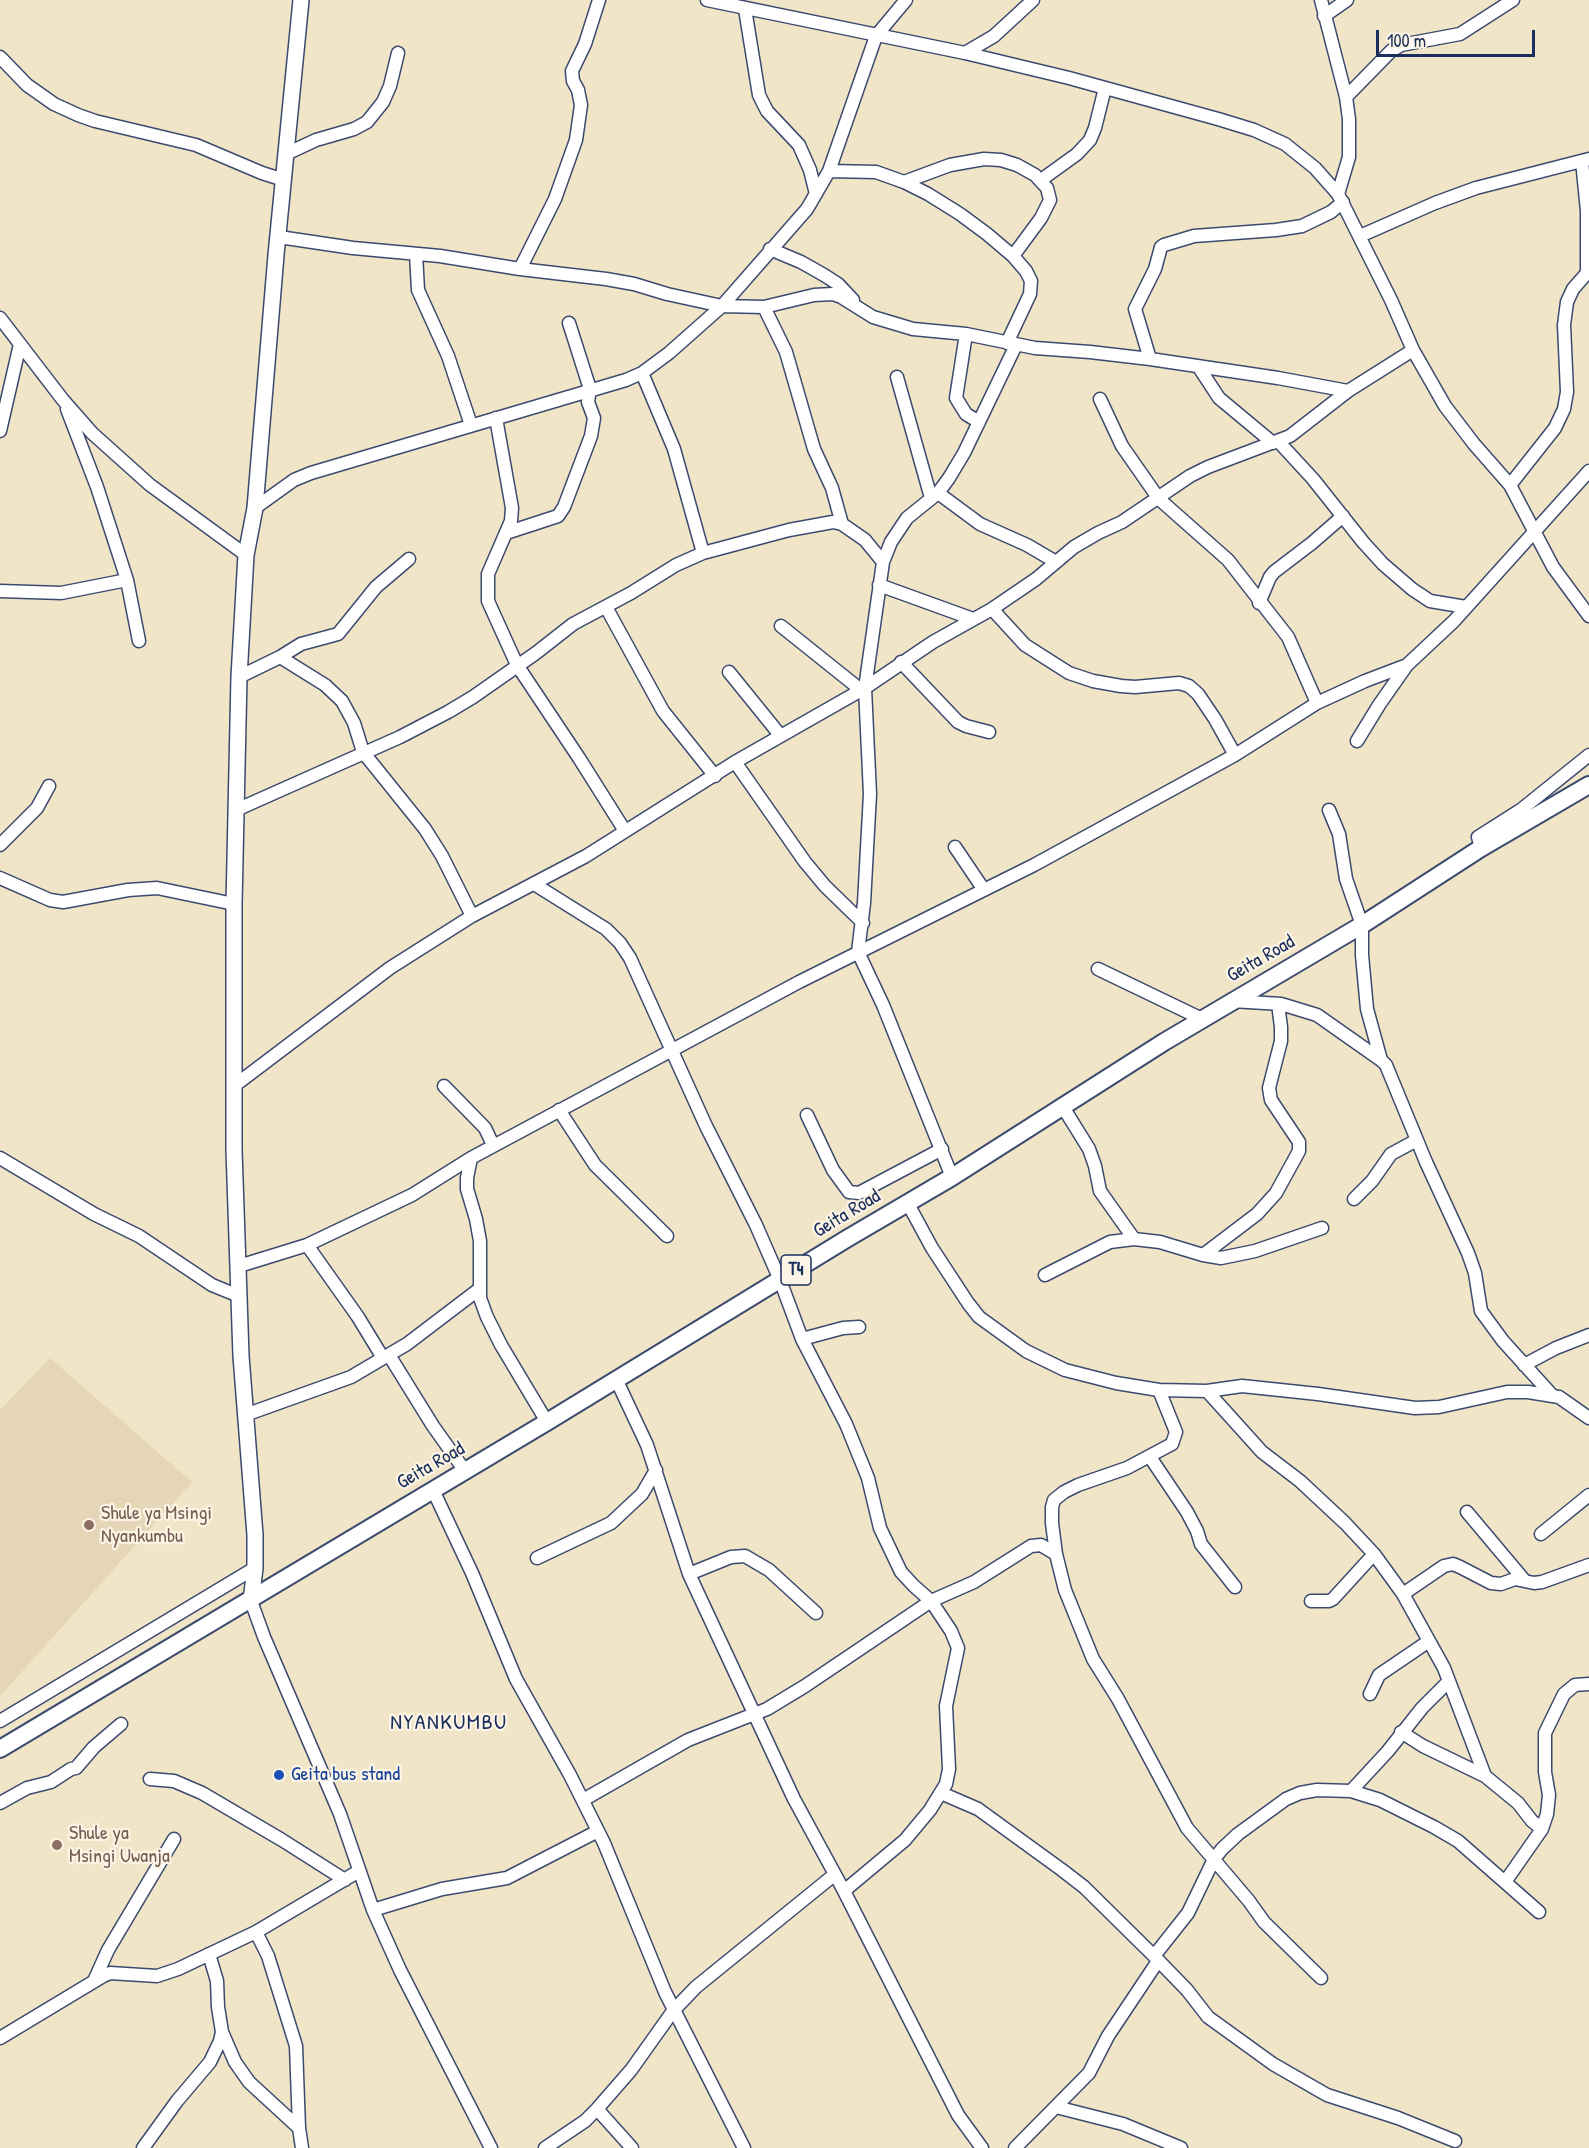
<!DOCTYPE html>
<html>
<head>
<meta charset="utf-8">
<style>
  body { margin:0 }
  #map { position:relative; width:1589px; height:2148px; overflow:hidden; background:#f1e5c8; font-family:"Patrick Hand",sans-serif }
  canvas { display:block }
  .scale { position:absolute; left:1376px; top:30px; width:159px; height:27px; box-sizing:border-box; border:3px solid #1b2f5e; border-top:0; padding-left:8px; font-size:18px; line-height:21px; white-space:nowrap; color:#1b2f5e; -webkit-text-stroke:4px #fcf5e5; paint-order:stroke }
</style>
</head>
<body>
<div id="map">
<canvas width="1589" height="2148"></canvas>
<div class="scale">100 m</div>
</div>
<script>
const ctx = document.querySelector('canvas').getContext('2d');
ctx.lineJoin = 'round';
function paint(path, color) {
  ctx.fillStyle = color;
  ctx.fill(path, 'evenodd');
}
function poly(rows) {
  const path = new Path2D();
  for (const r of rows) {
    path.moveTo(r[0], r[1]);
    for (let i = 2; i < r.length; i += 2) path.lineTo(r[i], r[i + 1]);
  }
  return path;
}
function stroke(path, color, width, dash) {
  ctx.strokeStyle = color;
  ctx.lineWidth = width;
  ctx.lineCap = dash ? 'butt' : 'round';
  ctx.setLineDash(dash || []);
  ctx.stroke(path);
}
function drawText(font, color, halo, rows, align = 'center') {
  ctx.font = font + ' "Patrick Hand",sans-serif';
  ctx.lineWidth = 4.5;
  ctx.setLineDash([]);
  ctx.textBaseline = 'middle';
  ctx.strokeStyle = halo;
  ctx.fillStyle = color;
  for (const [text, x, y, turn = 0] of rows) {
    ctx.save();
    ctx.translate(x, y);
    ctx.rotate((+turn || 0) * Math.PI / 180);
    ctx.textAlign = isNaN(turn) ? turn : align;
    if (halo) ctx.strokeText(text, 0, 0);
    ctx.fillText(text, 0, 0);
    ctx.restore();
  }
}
paint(poly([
  [50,1358,192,1482,0,1696,0,1410]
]), '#e5d6b8');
const minor = poly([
  [707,0,965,53,1069,78,1218,119,1254,130,1285,144,1315,168,1338,194,1391,300,1413,350,1445,406,1474,444,1510,485,1553,567,1589,616],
  [1321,0,1346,97,1349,119,1349,157,1338,194],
  [745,9,759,95,767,111,799,145,810,170,816,194],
  [1324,16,1347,0],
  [965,53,994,36,1033,0],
  [0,57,27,85,54,104,78,115,95,121,196,145,262,173,284,180],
  [1346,97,1391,51,1401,45,1460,34,1513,0],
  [286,154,316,140,354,129,367,122,383,102,390,86,398,53],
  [829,171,876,172,904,182,928,194,960,214,987,234,1013,256,1026,271,1031,281,1030,294,1007,343],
  [1041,180,1077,154,1090,140,1095,128,1105,88],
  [904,182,950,165,984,159,1001,160,1017,165,1035,175,1047,188,1050,200,1041,218,1013,256],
  [1360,236,1435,203,1476,188,1589,159],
  [279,237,353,248,440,256,520,269,606,279,634,284,667,294,722,306,764,307,814,295,833,294,841,297,873,317,913,329,966,334,1035,348,1090,352,1150,359,1278,378,1348,391],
  [770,249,801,262,824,275,838,284,853,300],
  [416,254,418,290,448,356,471,425],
  [520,269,555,199,576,140,581,105,578,90,573,81,572,71,585,44,599,0],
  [764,307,786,352,814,449,832,488,842,524],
  [0,318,63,400,92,433,150,485,246,555],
  [966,334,956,398,966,414,979,422],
  [1150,359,1135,309,1155,269,1161,247,1164,245,1194,236,1276,230,1302,226,1331,212,1343,202],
  [1198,366,1219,398,1273,443],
  [642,373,674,449,703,553],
  [897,377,931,498],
  [1100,399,1122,446,1159,499,1228,560,1288,637,1317,703],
  [67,409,97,487,127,580,139,641],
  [496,418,512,508,511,521,488,574,488,601,517,665,579,758,625,831],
  [0,431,20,344],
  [1278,441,1313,479,1363,542,1383,564,1412,589,1430,601,1466,607],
  [1510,485,1555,428,1564,409,1567,392,1564,325,1567,302,1573,289,1587,273,1587,211,1582,161],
  [938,493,980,524,1027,545,1056,562],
  [255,508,294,480,311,473,626,380,642,373,669,353,722,306,807,209,829,171,876,36,906,0],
  [506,533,558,516,564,507,591,436,594,418,588,402,590,389,569,323],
  [879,585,973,619],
  [0,591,61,593,127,580],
  [1259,603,1270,577,1274,572,1312,543,1343,516],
  [606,607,663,711,715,776],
  [992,609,1025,645,1069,673,1093,681,1121,686,1135,687,1179,683,1189,686,1198,694,1215,719,1235,755],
  [781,626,861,690],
  [280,657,325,685,342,701,354,723,363,752,425,829,442,856,472,916],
  [901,662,958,722,966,726,989,732],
  [729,672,780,735],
  [239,677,280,657,301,644,338,634,376,587,409,559],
  [1357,741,1379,705,1407,665,1454,621,1589,471],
  [735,762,805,862,825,886,863,923],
  [236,810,400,737,448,712,473,697,536,653,573,624,631,593,676,565,703,553,789,530,833,522,842,524,865,540,883,562],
  [1329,810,1339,834,1346,879,1362,925,1362,955,1367,1009,1381,1060],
  [0,845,37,808,49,786],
  [955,847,984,890],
  [1481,848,1478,837,1522,809,1589,755],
  [0,878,50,900,63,902,128,890,157,888,234,904],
  [534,884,606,929,620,943,630,958,706,1126,756,1225,780,1280,802,1339,846,1424,868,1478,880,1528,901,1572,914,1586,931,1601,951,1631,958,1648,946,1706,949,1769,946,1784,930,1810,905,1840,844,1891],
  [1098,969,1202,1019],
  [1232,1001,1281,1004,1317,1015,1381,1060,1386,1065,1426,1162,1468,1253,1475,1273,1481,1311,1503,1341,1551,1394],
  [234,1086,390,968,472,916,586,856,735,762,865,688,933,642,992,609,1036,579,1074,547,1098,533,1122,522,1190,476,1208,467,1290,436,1348,391,1413,350],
  [444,1086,485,1128,493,1145],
  [1063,1107,1089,1149,1095,1166,1100,1191,1134,1239],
  [559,1110,595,1165,667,1236],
  [807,1115,833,1170,849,1192,859,1193,942,1149],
  [0,1158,94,1214,139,1236,212,1285,239,1296],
  [471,1158,467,1178,467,1189,476,1219,480,1241,480,1298,487,1317,501,1345,547,1422],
  [952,1177,883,1005,858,952,864,903,870,794,865,688,883,562,891,542,907,518,938,493,949,478,964,453,1016,345],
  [1354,1199,1372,1181,1391,1154,1417,1140],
  [907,1202,932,1248,968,1303,979,1317,1026,1351,1065,1370,1116,1383,1159,1390,1207,1391,1242,1386,1318,1394,1415,1408,1439,1407,1507,1392,1528,1392,1559,1397,1589,1418],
  [307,1245,358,1317,383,1358],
  [1203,1255,1257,1214,1276,1193,1299,1151,1299,1142,1271,1100,1269,1088,1281,1041,1281,1027,1278,1004],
  [239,1266,307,1245,412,1195,471,1158,799,982,1034,865,1235,755,1317,703,1365,681,1407,665],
  [1045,1275,1110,1242,1134,1239,1160,1242,1203,1255,1221,1258,1255,1251,1322,1228],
  [802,1339,843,1328,859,1327],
  [389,1355,433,1426,465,1471],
  [1524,1365,1556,1348,1589,1335],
  [616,1379,647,1445,689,1574,794,1799,844,1891,958,2115,982,2148],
  [1159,1390,1176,1432,1172,1444,1127,1468,1078,1485,1064,1492,1054,1500,1052,1507,1052,1523,1056,1554,1065,1590,1093,1659,1118,1699,1187,1828,1249,1901,1264,1922,1321,1978],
  [1207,1391,1262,1452,1300,1481,1345,1523,1374,1554,1403,1594,1444,1668,1485,1776],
  [245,1415,351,1377,407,1344,478,1290],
  [1150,1457,1187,1512,1197,1531,1201,1544,1235,1587],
  [433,1490,472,1573,516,1679,570,1775,604,1843,665,1992,744,2148],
  [1467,1512,1525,1581],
  [1541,1534,1589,1495],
  [537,1558,611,1523,642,1494,656,1470],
  [689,1574,731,1557,745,1556,769,1570,816,1613],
  [1403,1594,1444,1566,1453,1564,1460,1567,1491,1583,1501,1584,1515,1579,1534,1583,1542,1582,1589,1565],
  [251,1601,264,1637,340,1814,373,1910,400,1970,491,2148],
  [1311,1601,1329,1601,1333,1599,1374,1554],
  [1370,1694,1379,1675,1429,1641],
  [0,1721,255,1568],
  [1401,1732,1423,1746,1485,1776,1518,1803,1532,1821,1542,1829],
  [150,1779,174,1781,202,1793,282,1840,345,1880],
  [1351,1791,1388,1751,1422,1708,1449,1681],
  [941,1793,978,1809,1062,1870,1084,1887,1154,1956,1187,1990,1208,2017,1273,2064,1327,2095,1398,2118,1455,2141],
  [583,1800,688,1740,767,1709,805,1686,931,1601,974,1582,1031,1546,1041,1545,1056,1554],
  [0,1803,27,1788,51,1782,71,1769,76,1768,94,1747,121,1724],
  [1505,1882,1542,1829,1547,1814,1549,1795,1545,1772,1545,1733,1564,1694,1575,1685,1589,1684],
  [373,1910,442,1889,507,1878,598,1831],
  [256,1932,268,1956,296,2046,299,2128,302,2148],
  [1154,1956,1188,1913,1214,1859,1222,1849,1238,1834,1286,1799,1300,1793,1317,1790,1351,1791,1380,1800,1434,1827,1458,1841,1539,1912],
  [94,1981,108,1950,174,1839],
  [222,2032,235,2062,249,2082,299,2128],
  [0,2038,103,1976,110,1973,157,1976,178,1969,256,1932,359,1871],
  [1056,2107,1123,2124,1181,2148],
  [597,2109,632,2148],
  [143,2148,177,2101,210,2062,220,2041,222,2032,218,2007,217,1981,209,1954],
  [545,2148,585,2121,597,2109,631,2070,673,2011,696,1987,834,1875],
  [1015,2148,1089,2073,1108,2036,1158,1961]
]);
const major = poly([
  [251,1601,255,1568,255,1535,241,1356,234,1150,234,904,239,677,246,555,255,508,276,255,301,0]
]);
const highway = poly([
  [0,1749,547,1422,848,1238,952,1177,1164,1042,1362,925,1481,848,1589,785]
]);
stroke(minor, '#3b4a6e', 15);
stroke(major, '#3b4a6e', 18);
stroke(highway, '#3b4a6e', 20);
stroke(minor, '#fff', 12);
stroke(major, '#fff', 15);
stroke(highway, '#fff', 16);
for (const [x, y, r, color] of [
  [89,1525,6,"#8d6e63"],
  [279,1775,6,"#1a4fb4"],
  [57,1845,6,"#8d6e63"]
]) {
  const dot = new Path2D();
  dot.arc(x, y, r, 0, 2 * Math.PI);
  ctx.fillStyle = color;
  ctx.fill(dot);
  stroke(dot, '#fcf5e5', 2);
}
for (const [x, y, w] of [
  [796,1270,30]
]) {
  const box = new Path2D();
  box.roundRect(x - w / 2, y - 15, w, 30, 4.5);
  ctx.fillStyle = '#fcf5e5';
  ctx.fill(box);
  stroke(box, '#1b2f5e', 1.5);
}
drawText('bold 18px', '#1b2f5e', null, [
  ["T4",796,1270]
]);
drawText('20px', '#1b2f5e', '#fcf5e5', [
  ["Geita Road",1261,959,-30],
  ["Geita Road",847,1214,-31],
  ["Geita Road",431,1466,-30]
]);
drawText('20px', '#785e54', '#fcf5e5', [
  ["Shule ya Msingi",101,1514],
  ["Nyankumbu",101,1537],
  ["Shule ya",69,1834],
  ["Msingi Uwanja",69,1857]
], 'left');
drawText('20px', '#164399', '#fcf5e5', [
  ["Geita bus stand",291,1775]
], 'left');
ctx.letterSpacing = '1.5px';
drawText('22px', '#1b2f5e', '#fcf5e5', [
  ["NYANKUMBU",449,1723]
]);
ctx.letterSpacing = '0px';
</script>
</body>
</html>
